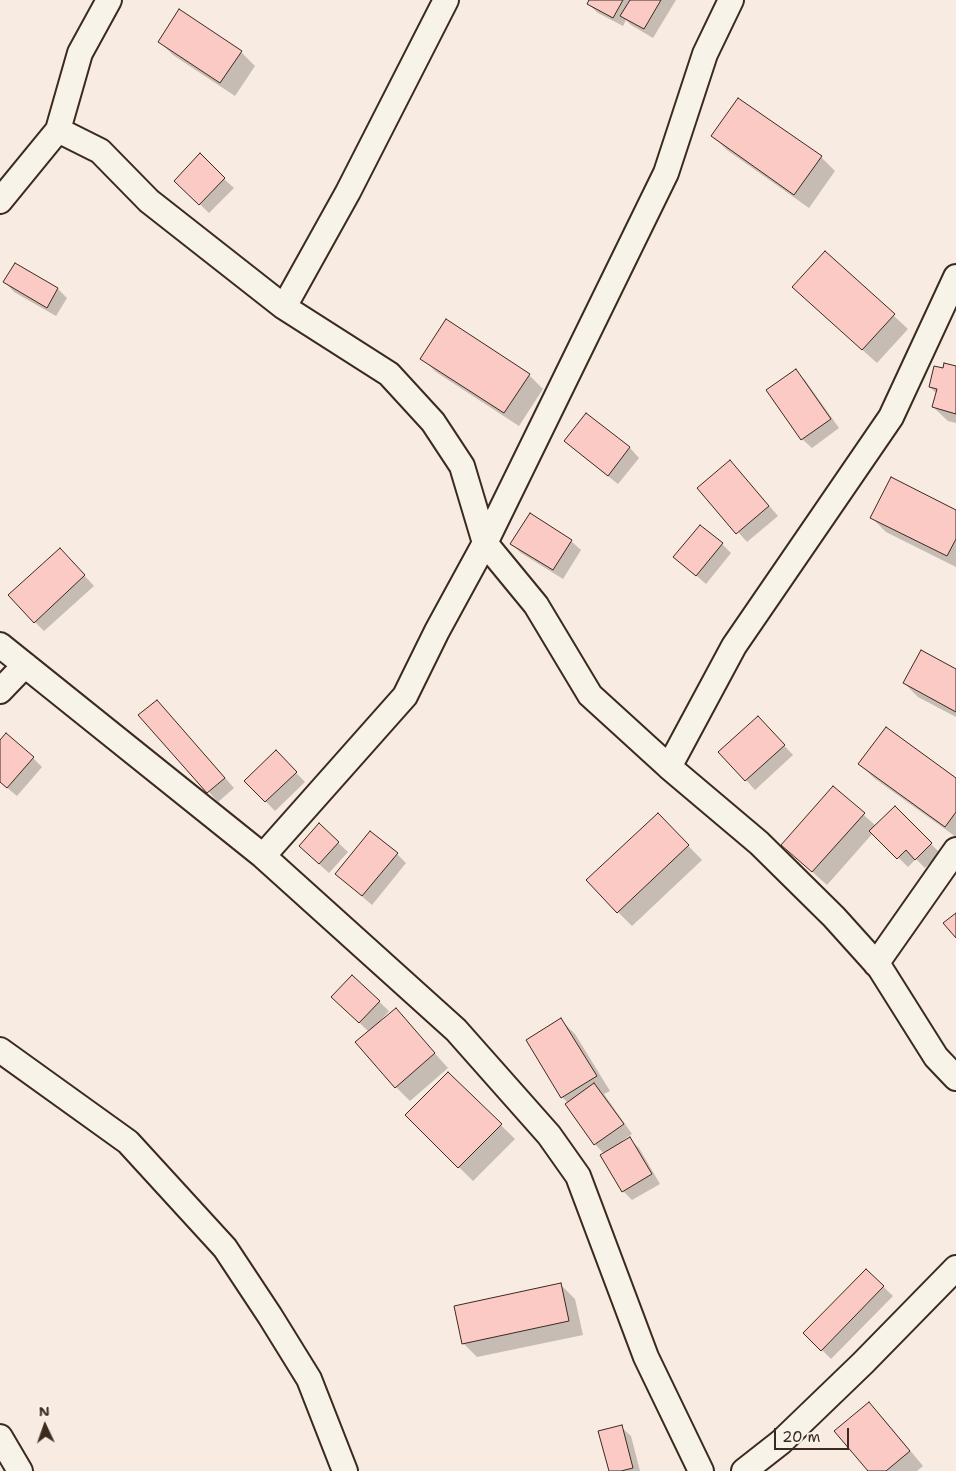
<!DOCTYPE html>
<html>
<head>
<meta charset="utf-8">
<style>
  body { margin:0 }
  #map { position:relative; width:956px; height:1471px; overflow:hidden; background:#f8ebe1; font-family:"Shantell Sans",sans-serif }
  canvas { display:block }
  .north { position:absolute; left:20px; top:1401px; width:50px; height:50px; -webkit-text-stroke:4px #f7f3e8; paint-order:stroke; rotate:357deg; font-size:14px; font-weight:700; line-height:20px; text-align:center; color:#3b2a1e }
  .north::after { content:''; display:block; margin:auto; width:18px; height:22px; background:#3b2a1e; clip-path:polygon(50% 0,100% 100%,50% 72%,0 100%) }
  .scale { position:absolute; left:774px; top:1428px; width:75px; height:22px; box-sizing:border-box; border:2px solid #3b2a1e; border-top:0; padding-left:6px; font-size:15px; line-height:18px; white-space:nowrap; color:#3b2a1e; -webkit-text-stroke:4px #f7f3e8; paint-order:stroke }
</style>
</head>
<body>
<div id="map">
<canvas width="956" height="1471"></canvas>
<div class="north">N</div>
<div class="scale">20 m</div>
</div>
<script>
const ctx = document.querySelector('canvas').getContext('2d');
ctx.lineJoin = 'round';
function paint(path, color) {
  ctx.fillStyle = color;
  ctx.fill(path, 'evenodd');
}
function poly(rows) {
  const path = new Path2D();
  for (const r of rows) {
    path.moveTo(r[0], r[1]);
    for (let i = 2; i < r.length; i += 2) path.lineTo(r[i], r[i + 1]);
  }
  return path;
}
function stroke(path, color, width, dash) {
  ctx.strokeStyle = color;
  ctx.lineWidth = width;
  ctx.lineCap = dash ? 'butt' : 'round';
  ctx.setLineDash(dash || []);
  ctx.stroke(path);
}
paint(poly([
  [590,0,676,0,653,38,631,25,626,20,623,26,598,13,588,4],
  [159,41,241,52,255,66,235,96,173,55],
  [713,136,821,157,835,171,809,208,727,150],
  [224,179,234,188,209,213,185,190],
  [825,252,908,329,877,363,808,301],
  [15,264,58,289,67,298,56,316,14,292,5,282],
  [422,358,529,375,543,389,519,426,436,372],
  [956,367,956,423,948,421,933,407,937,394,930,387,944,370],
  [795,371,805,380,839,428,812,448,802,439],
  [586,415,630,448,639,458,618,484,575,450,566,441],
  [739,471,778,516,747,542,699,488],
  [956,511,956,567,886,532,872,518],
  [571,541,581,550,563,579,521,553,512,544],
  [722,544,731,553,706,584,675,557],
  [69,559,94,586,44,631,35,622],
  [956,671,956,717,918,697,904,683],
  [166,711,234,788,218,802,140,715],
  [767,727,793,755,755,790,746,780],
  [0,742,33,758,42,767,17,796,0,782],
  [276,752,305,782,275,811,246,781],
  [860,764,956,780,956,837,874,778],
  [833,787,876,826,895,808,940,853,925,868,916,859,908,867,873,833,827,885,782,845],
  [319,825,348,852,329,873,310,856],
  [672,829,702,860,632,926,618,912],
  [397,854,406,863,372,905,336,874],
  [352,976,389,1011,380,1021,381,1022,396,1010,448,1068,410,1101,396,1087,369,1032,342,1006],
  [561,1020,575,1034,610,1091,604,1094,632,1134,622,1141,623,1143,630,1139,639,1148,660,1184,632,1200,623,1191,604,1154,595,1144,566,1104,568,1103,562,1097],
  [448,1073,515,1139,473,1181,406,1115],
  [866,1270,893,1296,831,1359,805,1333],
  [561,1285,575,1299,583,1335,477,1357,463,1343],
  [869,1404,883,1418,923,1466,917,1471,870,1471],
  [621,1427,631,1436,640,1471,611,1471]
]), '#0003');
const building = poly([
  [589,0,623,0,613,18,587,4,589,0],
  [630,0,661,0,644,29,620,16,630,0],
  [179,9,242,51,220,83,158,42,179,9],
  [738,98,822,156,794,195,711,136,738,98],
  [200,153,225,178,199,205,174,181,200,153],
  [825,251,895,314,862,350,792,287,825,251],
  [15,263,58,288,47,308,3,282,15,263],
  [446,319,530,374,504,413,420,359,446,319],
  [944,363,956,366,956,414,932,407,937,389,929,387,934,366,943,368,944,363],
  [796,369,831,419,801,440,766,390,796,369],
  [586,413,630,447,608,476,564,441,586,413],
  [730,460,769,506,736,534,697,488,730,460],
  [891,477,956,510,956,539,947,556,870,518,891,477],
  [530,513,572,540,553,570,510,544,530,513],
  [700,525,723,543,696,576,673,557,700,525],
  [60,548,85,575,34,623,8,595,60,548],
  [921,650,956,669,956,712,903,683,921,650],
  [157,700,225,778,207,793,138,715,157,700],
  [758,716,785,745,745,781,718,752,758,716],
  [886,727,956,778,956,812,945,827,858,764,886,727],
  [6,733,34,757,7,788,0,782,0,740,6,733],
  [276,750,297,772,265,802,244,781,276,750],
  [833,786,865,813,812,872,781,845,833,786],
  [895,806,932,843,915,860,906,850,897,859,869,831,895,806],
  [658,813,689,845,617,913,586,880,658,813],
  [319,823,339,842,319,864,299,846,319,823],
  [370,831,398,853,362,896,335,874,370,831],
  [956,913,956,938,943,923,956,913],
  [352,975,380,1001,359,1023,331,997,352,975],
  [396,1008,435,1053,395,1088,355,1042,396,1008],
  [561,1018,597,1076,561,1098,526,1040,561,1018],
  [448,1072,502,1124,458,1168,405,1115,448,1072],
  [594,1083,624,1124,594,1145,565,1104,594,1083],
  [630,1137,652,1174,622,1192,600,1155,630,1137],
  [866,1269,884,1286,821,1351,803,1333,866,1269],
  [561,1283,569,1321,462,1344,454,1306,561,1283],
  [869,1402,910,1451,886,1471,868,1471,834,1431,869,1402],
  [622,1425,633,1468,621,1471,609,1471,598,1431,622,1425]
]);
paint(building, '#fbcac5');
stroke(building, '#3b2a1e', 1);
const minor = poly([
  [58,130,100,151,149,201,284,307,389,374,433,422,462,466,485,543,536,605,590,695,669,767,759,843,834,917,880,968,936,1057,956,1078],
  [0,201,58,130,80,53,109,0],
  [284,307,348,192,446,0],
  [0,645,263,856,456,1030,549,1135,578,1176,646,1357,701,1471],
  [0,691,25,665],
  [669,767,734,646,891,417,956,277],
  [263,856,405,696,437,631,485,543,666,173,705,54,731,0],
  [876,964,956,850],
  [0,1050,128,1142,225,1248,270,1316,309,1379,345,1471],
  [0,1437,20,1471],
  [744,1471,781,1442,863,1363,956,1268]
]);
stroke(minor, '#3b2a1e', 28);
stroke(minor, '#f7f3e8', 24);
</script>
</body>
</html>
